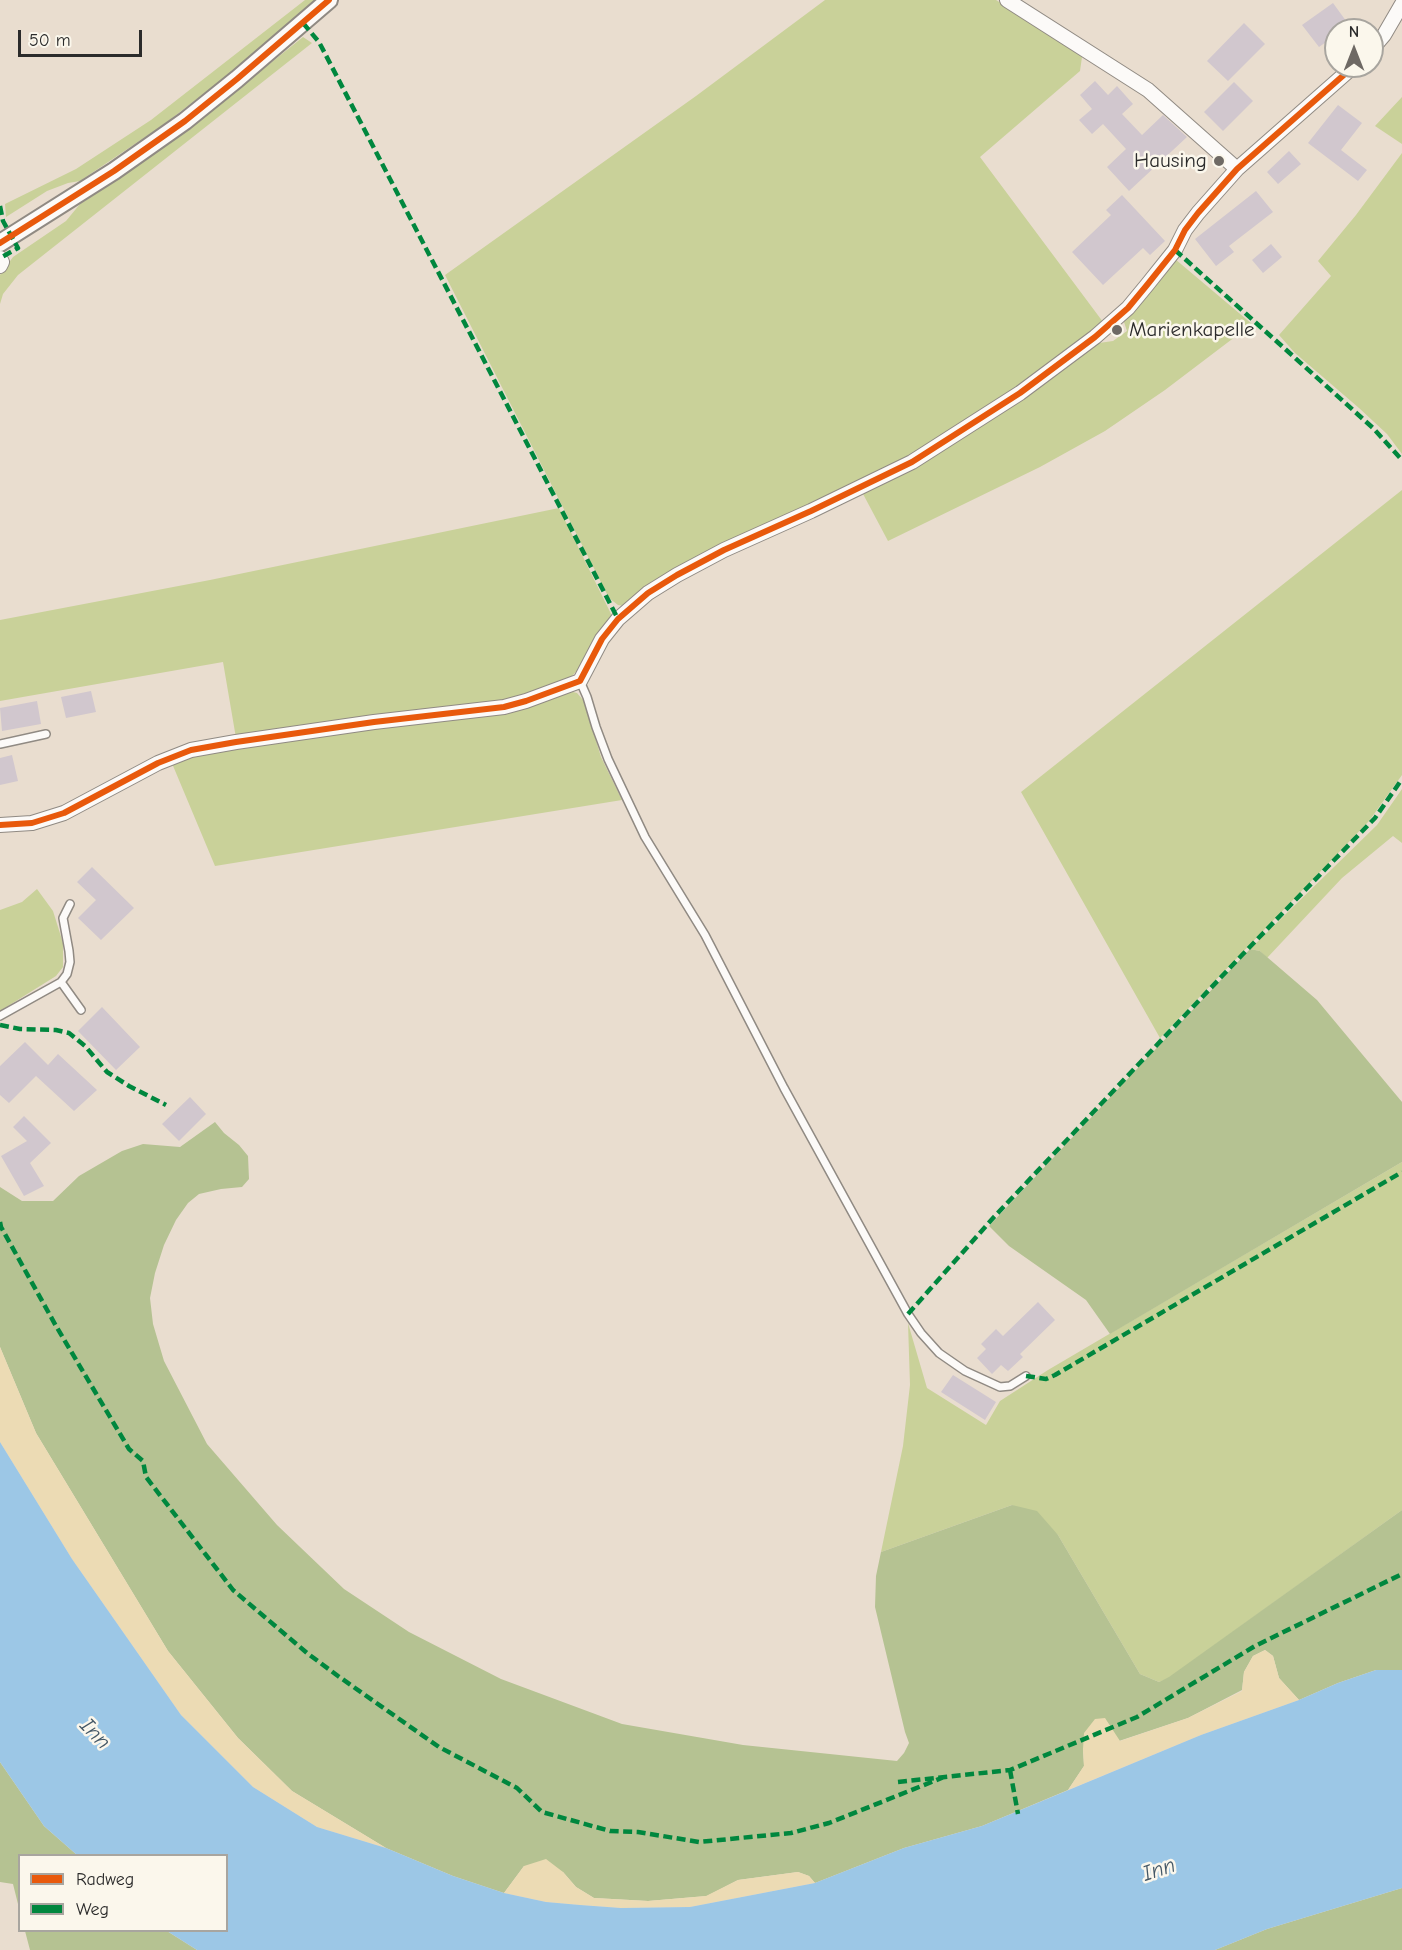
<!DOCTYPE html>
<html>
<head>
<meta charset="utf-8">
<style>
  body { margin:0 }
  #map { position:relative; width:1402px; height:1950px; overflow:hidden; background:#e9ddcf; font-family:"Comic Neue",sans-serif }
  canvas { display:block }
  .legend { position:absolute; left:18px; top:1854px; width:210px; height:78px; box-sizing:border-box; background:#fbf7ec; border:2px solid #a8a59f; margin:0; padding:8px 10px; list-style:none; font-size:18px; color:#2b2b2b }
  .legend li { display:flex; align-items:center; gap:12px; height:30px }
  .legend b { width:30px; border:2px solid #a8a59f }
  .north { position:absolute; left:1324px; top:18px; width:60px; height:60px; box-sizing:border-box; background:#fbf7ec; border:2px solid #a8a59f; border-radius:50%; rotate:0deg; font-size:16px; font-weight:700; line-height:24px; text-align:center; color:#2b2b2b }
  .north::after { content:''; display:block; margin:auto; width:21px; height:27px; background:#6e6964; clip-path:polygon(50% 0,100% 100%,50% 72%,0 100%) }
  .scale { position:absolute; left:18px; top:30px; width:124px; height:27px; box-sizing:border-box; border:3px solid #2b2b2b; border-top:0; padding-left:8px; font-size:18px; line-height:21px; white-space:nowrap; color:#2b2b2b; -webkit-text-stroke:4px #fbf7ec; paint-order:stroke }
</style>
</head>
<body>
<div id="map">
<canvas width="1402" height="1950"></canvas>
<ul class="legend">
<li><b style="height:8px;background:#e8590c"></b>Radweg</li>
<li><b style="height:8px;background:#00873e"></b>Weg</li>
</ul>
<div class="north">N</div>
<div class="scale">50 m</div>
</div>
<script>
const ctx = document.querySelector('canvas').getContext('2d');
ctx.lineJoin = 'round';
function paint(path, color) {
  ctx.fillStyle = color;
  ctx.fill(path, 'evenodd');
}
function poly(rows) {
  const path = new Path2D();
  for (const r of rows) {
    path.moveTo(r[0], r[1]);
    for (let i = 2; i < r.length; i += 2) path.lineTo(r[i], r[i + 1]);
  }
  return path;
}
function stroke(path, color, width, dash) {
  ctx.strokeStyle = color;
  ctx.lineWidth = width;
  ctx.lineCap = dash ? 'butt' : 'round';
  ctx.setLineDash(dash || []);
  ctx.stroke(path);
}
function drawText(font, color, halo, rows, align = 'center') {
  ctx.font = font + ' "Comic Neue",sans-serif';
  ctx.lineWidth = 5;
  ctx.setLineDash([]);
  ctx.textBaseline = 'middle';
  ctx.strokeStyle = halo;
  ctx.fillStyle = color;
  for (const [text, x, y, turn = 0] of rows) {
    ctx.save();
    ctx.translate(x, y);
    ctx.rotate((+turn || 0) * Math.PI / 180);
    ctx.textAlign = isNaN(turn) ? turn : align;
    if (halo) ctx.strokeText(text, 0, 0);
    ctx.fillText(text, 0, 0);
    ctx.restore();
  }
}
paint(poly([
  [305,0,317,0,240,66,163,125,80,181,68,183,47,191,6,217,5,204,76,169,151,120],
  [825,0,996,0,1079,52,1082,57,1080,71,980,157,1103,322,1028,382,923,450,624,606,618,605,609,598,445,275,696,96],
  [303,37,312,43,18,275,3,294,0,304,0,275,13,257,66,221,80,204,123,176,212,110],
  [1402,97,1402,144,1375,126],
  [1402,153,1402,454,1387,434,1359,408,1295,353,1279,335,1331,276,1318,261,1356,215],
  [1175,259,1252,324,1165,390,1105,431,1040,467,888,541,862,492,1092,344,1113,341,1127,331,1123,319],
  [1402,490,1402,775,1369,821,1160,1038,1021,792],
  [559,508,613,618,584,663,572,676,560,684,503,703,236,738,223,662,0,701,0,620,210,580],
  [573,692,577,693,584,701,601,757,622,800,215,866,171,761,187,755],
  [1402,789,1402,843,1393,836,1342,878,1267,958,1260,951,1250,949,1377,825],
  [37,889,53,911,63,943,63,967,56,976,0,1011,0,910,22,902],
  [1402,1162,1402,1510,1169,1678,1159,1682,1140,1674,1058,1535,1012,1505,881,1552,903,1446,910,1385,908,1323,927,1388,986,1425,1000,1401,1048,1370]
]), '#c9d199');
paint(poly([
  [1250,949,1260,951,1317,1000,1402,1102,1402,1162,1110,1334,1086,1300,1009,1246,989,1226],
  [215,1122,224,1133,239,1145,248,1156,249,1179,242,1187,221,1189,199,1194,188,1203,176,1220,164,1245,155,1273,150,1298,153,1324,164,1361,207,1444,277,1525,344,1589,409,1632,501,1679,622,1724,743,1745,897,1761,904,1753,909,1743,905,1732,875,1607,876,1576,881,1552,1012,1505,1037,1511,1058,1535,1140,1674,1159,1682,1169,1677,1402,1510,1402,1670,1376,1670,1338,1683,1299,1700,1279,1678,1273,1656,1265,1650,1253,1656,1244,1672,1242,1690,1188,1718,1119,1741,1105,1719,1083,1749,1084,1766,1068,1790,982,1826,904,1848,815,1883,809,1876,798,1872,738,1880,707,1896,648,1901,594,1898,576,1887,563,1872,524,1866,504,1893,453,1876,386,1848,292,1791,238,1738,168,1651,36,1433,0,1347,0,1187,22,1201,53,1201,79,1176,122,1151,143,1144,180,1147],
  [0,1762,44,1826,77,1855,20,1856,19,1908,13,1884,0,1882],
  [1402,1888,1402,1950,1215,1950,1267,1929],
  [25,1931,167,1931,197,1950,30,1950]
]), '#b5c292');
paint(poly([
  [0,1347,36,1433,168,1651,238,1738,292,1791,386,1848,317,1827,253,1787,181,1715,72,1559,0,1442],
  [1265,1650,1273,1656,1279,1678,1299,1700,1201,1735,1068,1790,1084,1766,1083,1749,1084,1733,1095,1719,1105,1718,1120,1741,1188,1718,1242,1691,1244,1672,1253,1656],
  [546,1859,563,1872,576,1887,594,1898,648,1901,706,1896,738,1880,798,1872,809,1876,815,1883,690,1907,621,1908,580,1905,546,1902,504,1893,524,1866]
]), '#ecdbb4');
paint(poly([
  [0,1442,72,1559,181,1715,253,1787,317,1827,386,1848,453,1876,504,1893,546,1902,580,1905,621,1908,690,1907,815,1883,904,1848,982,1826,1201,1735,1299,1700,1338,1683,1376,1670,1402,1670,1402,1888,1267,1929,1215,1950,197,1950,167,1931,226,1930,226,1856,77,1855,44,1826,0,1762]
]), '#9cc7e6');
paint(poly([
  [1333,3,1349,25,1342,30,1336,30,1336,35,1319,47,1302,25],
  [1244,23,1265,44,1228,81,1207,61],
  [1095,81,1108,95,1117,86,1133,104,1122,114,1142,135,1163,115,1187,137,1129,191,1107,167,1126,149,1103,124,1092,134,1079,120,1092,109,1080,95],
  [1234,82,1253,101,1223,131,1204,112],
  [1338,105,1362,123,1341,150,1367,170,1358,181,1308,143],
  [1289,151,1301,164,1278,184,1267,172],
  [1256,191,1273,212,1229,246,1234,252,1216,266,1195,239],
  [1122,195,1165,241,1150,255,1143,248,1103,285,1072,252,1111,215,1106,210],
  [1271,244,1282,257,1263,273,1252,260],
  [91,691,96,712,66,718,61,697],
  [37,701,41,724,2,731,0,708],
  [12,755,18,781,0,785,0,758],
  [92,867,134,908,101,940,78,918,96,900,77,882],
  [102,1007,140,1047,116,1070,78,1031],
  [25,1042,48,1065,58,1054,97,1090,74,1111,36,1076,9,1103,0,1095,0,1066],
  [190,1097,206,1114,179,1141,162,1124],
  [24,1116,51,1143,30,1163,44,1186,24,1196,1,1156,27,1141,13,1127],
  [1038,1302,1055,1320,1020,1354,1023,1357,1008,1371,1001,1365,992,1374,977,1358,986,1349,981,1344,996,1329,1003,1336],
  [953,1375,996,1402,985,1420,941,1392]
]), '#d1c7ce');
const service = poly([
  [580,681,587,697,596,727,608,759,645,837,705,935,784,1088,908,1314,921,1333,939,1353,965,1371,1000,1387,1010,1386,1026,1376],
  [0,744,46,734],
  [61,982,81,1010],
  [0,1016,61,982,67,974,70,962,69,951,63,918,70,904]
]);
const minor = poly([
  [1007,0,1148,90,1237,169],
  [1372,49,1384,35,1402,4],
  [0,258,2,262,0,266],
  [0,825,32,823,64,813,158,763,191,750,236,742,374,722,504,707,526,701,580,681,602,639,618,619,648,593,677,575,724,550,811,511,912,462,1020,393,1095,337,1128,308,1147,285,1175,250,1185,230,1198,213,1237,169,1354,66]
]);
const tertiary = poly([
  [0,243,114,171,185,121,237,79,329,0]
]);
stroke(service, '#908a83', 10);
stroke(minor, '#908a83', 16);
stroke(tertiary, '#908a83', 20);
stroke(service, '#fcfaf8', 7);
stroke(minor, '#fcfaf8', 14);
stroke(tertiary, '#fcfaf8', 16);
stroke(poly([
  [303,23,319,42,618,619],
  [0,206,3,221,18,248,0,258],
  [1175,250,1373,428,1402,460],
  [0,1025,20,1029,56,1030,69,1033,85,1046,107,1072,129,1086,166,1105],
  [0,1222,1,1227,56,1326,129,1449,143,1461,146,1477,233,1590,307,1653,338,1676,439,1747,517,1788,542,1812,610,1831,638,1832,699,1842,791,1833,829,1823,944,1777],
  [908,1314,994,1217,1243,954,1375,818,1402,779],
  [1026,1376,1046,1379,1055,1375,1402,1172],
  [1010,1770,1018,1814],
  [898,1782,1010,1770,1137,1717,1255,1646,1402,1574]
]), '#00873e', 4.5, [9, 4.5]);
stroke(poly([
  [0,243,114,171,185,121,237,79,329,0],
  [0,825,32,823,64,813,158,763,191,750,236,742,374,722,504,707,526,701,580,681,602,639,618,619,648,593,677,575,724,550,811,511,912,462,1020,393,1095,337,1128,308,1147,285,1175,250,1185,230,1198,213,1237,169,1354,66]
]), '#e8590c', 6);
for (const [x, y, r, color] of [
  [1219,161,6,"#6e6964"],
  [1117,330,6,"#6e6964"]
]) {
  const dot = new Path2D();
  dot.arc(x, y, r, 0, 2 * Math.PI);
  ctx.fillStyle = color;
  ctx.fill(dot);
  stroke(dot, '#fbf7ec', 2);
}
drawText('21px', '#2b2b2b', '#fbf7ec', [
  ["Hausing",1207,161],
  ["Marienkapelle",1129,330,"left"]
], 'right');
drawText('italic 22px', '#435766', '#fbf7ec', [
  ["Inn",95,1734,46],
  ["Inn",1159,1870,-18]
]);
</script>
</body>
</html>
